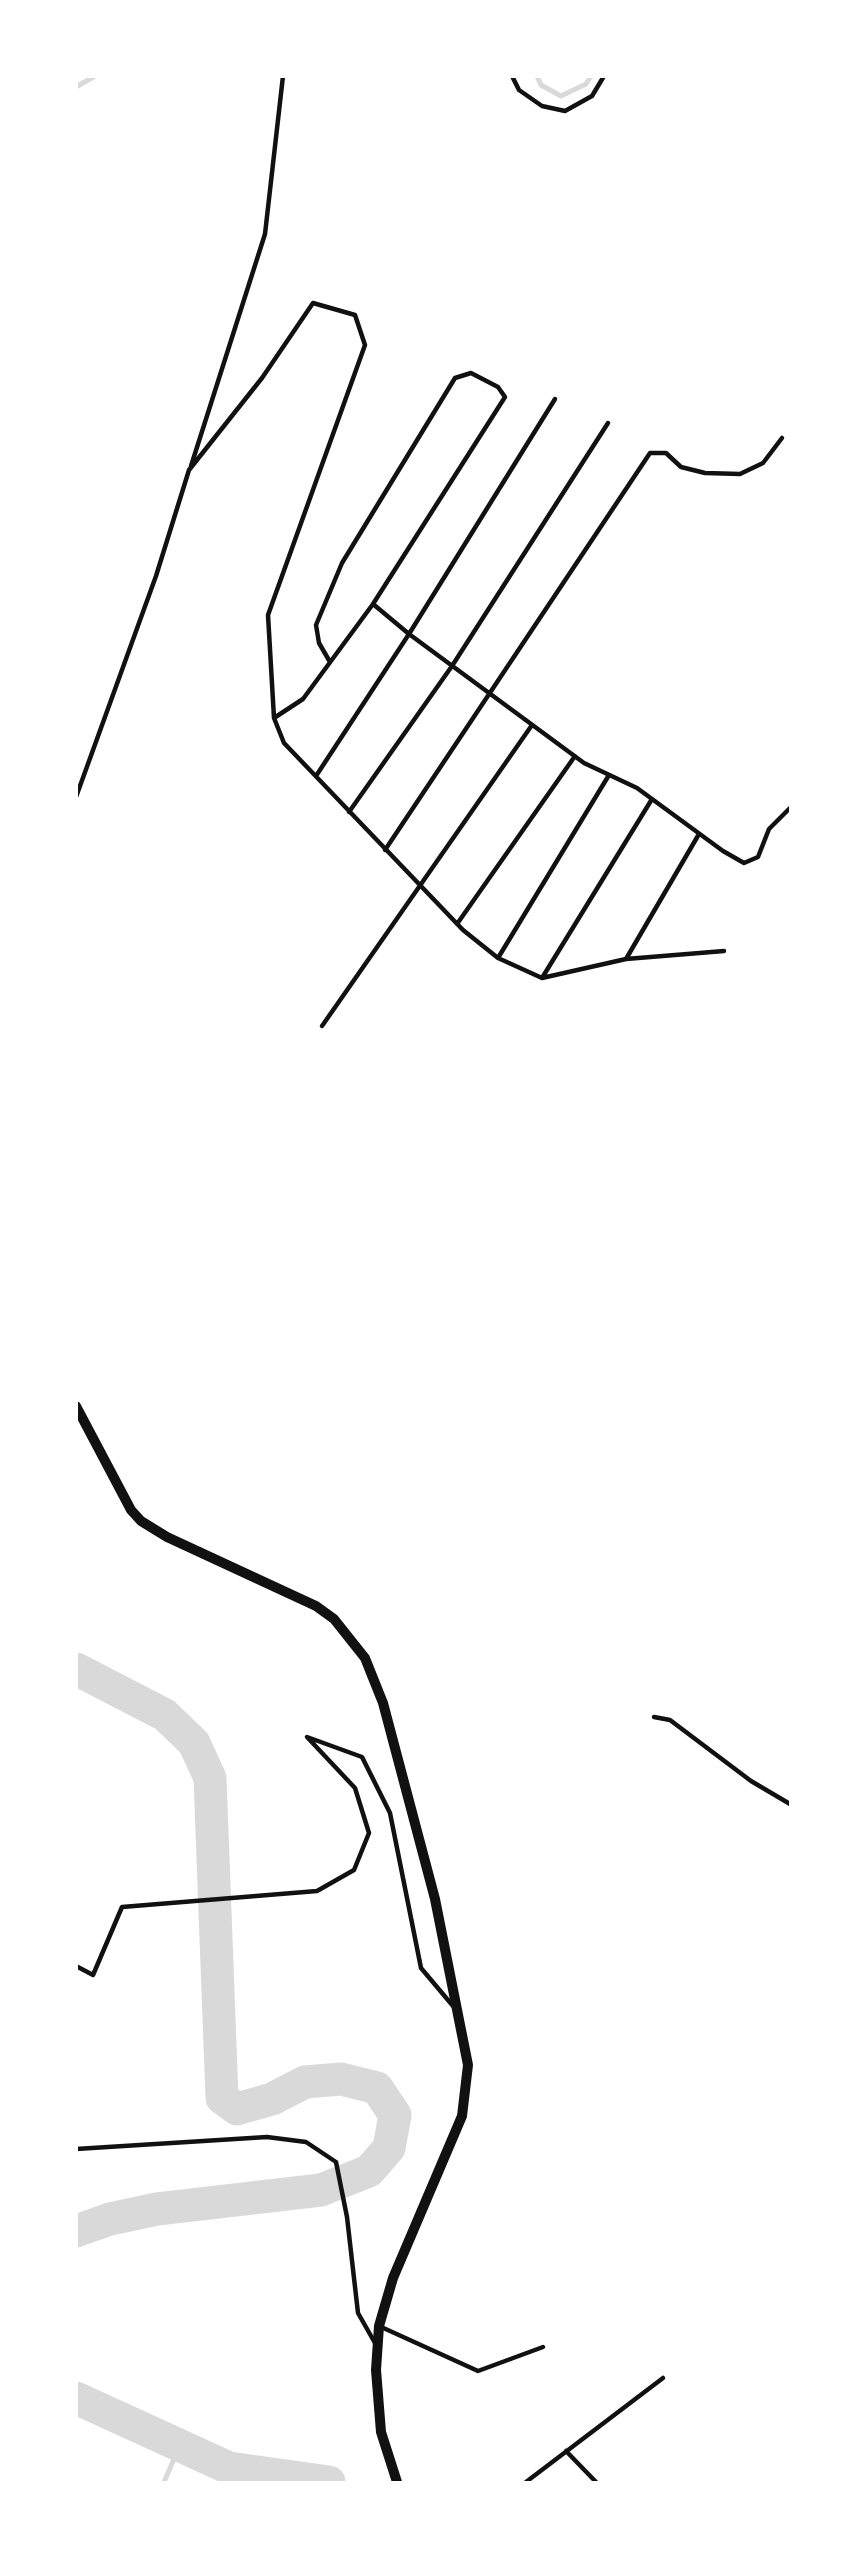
<!DOCTYPE html>
<html>
<head>
<meta charset="utf-8">
<style>
  body { margin:0 }
  #map { position:relative; width:867px; height:2559px; overflow:hidden; background:#fff; font-family:Poppins,sans-serif }
  canvas { display:block }
  .frame { position:absolute; inset:0; border:78px solid #fff; pointer-events:none }
</style>
</head>
<body>
<div id="map">
<canvas width="867" height="2559"></canvas>
<div class="frame"></div>
</div>
<script>
const ctx = document.querySelector('canvas').getContext('2d');
ctx.lineJoin = 'round';
function poly(rows) {
  const path = new Path2D();
  for (const r of rows) {
    path.moveTo(r[0], r[1]);
    for (let i = 2; i < r.length; i += 2) path.lineTo(r[i], r[i + 1]);
  }
  return path;
}
function stroke(path, color, width, dash) {
  ctx.strokeStyle = color;
  ctx.lineWidth = width;
  ctx.lineCap = dash ? 'butt' : 'round';
  ctx.setLineDash(dash || []);
  ctx.stroke(path);
}
stroke(poly([
  [537,76,541,85,561,96,586,84,591,76],
  [76,87,95,76],
  [164,2482,180,2445]
]), '#d9d9d9', 5);
stroke(poly([
  [76,1669,165,1715,194,1743,210,1778,222,2098,237,2109,272,2099,305,2082,341,2079,377,2088,395,2115,389,2148,369,2171,321,2190,157,2209,110,2219,76,2231],
  [76,2398,229,2468,329,2482]
]), '#d9d9d9', 33);
stroke(poly([
  [512,76,519,90,542,106,565,111,592,96,604,76],
  [191,466,265,234,283,76],
  [330,662,319,643,316,625,342,563,455,378,471,373,498,387,505,397,373,604],
  [274,718,303,699,373,604,409,634,584,763,637,788,723,851,744,863,758,857,769,829,790,808],
  [316,776,409,634,555,399],
  [76,797,156,576,189,470,262,378,313,303,355,315,365,345,268,615,274,718,284,743,463,930,498,958,542,978,626,959,724,951],
  [349,812,452,666,608,423],
  [385,850,650,453,666,453,681,467,705,473,740,474,763,463,782,438],
  [457,924,575,756],
  [498,958,609,775],
  [626,959,699,834],
  [542,978,652,799],
  [322,1026,532,725],
  [654,1717,670,1720,751,1781,790,1804],
  [76,1966,93,1975,122,1907,317,1891,354,1870,369,1833,355,1788,307,1737,362,1757,390,1813,421,1968,453,2006],
  [76,2149,267,2137,306,2142,336,2162,347,2217,358,2313,375,2343],
  [379,2326,478,2371,543,2347],
  [566,2451,596,2482],
  [526,2482,663,2378]
]), '#111', 4.5);
stroke(poly([
  [76,1406,131,1510,141,1521,167,1537,316,1606,334,1619,365,1658,383,1703,435,1899,468,2065,462,2116,393,2278,379,2326,376,2370,381,2432,397,2482]
]), '#111', 10);
</script>
</body>
</html>
